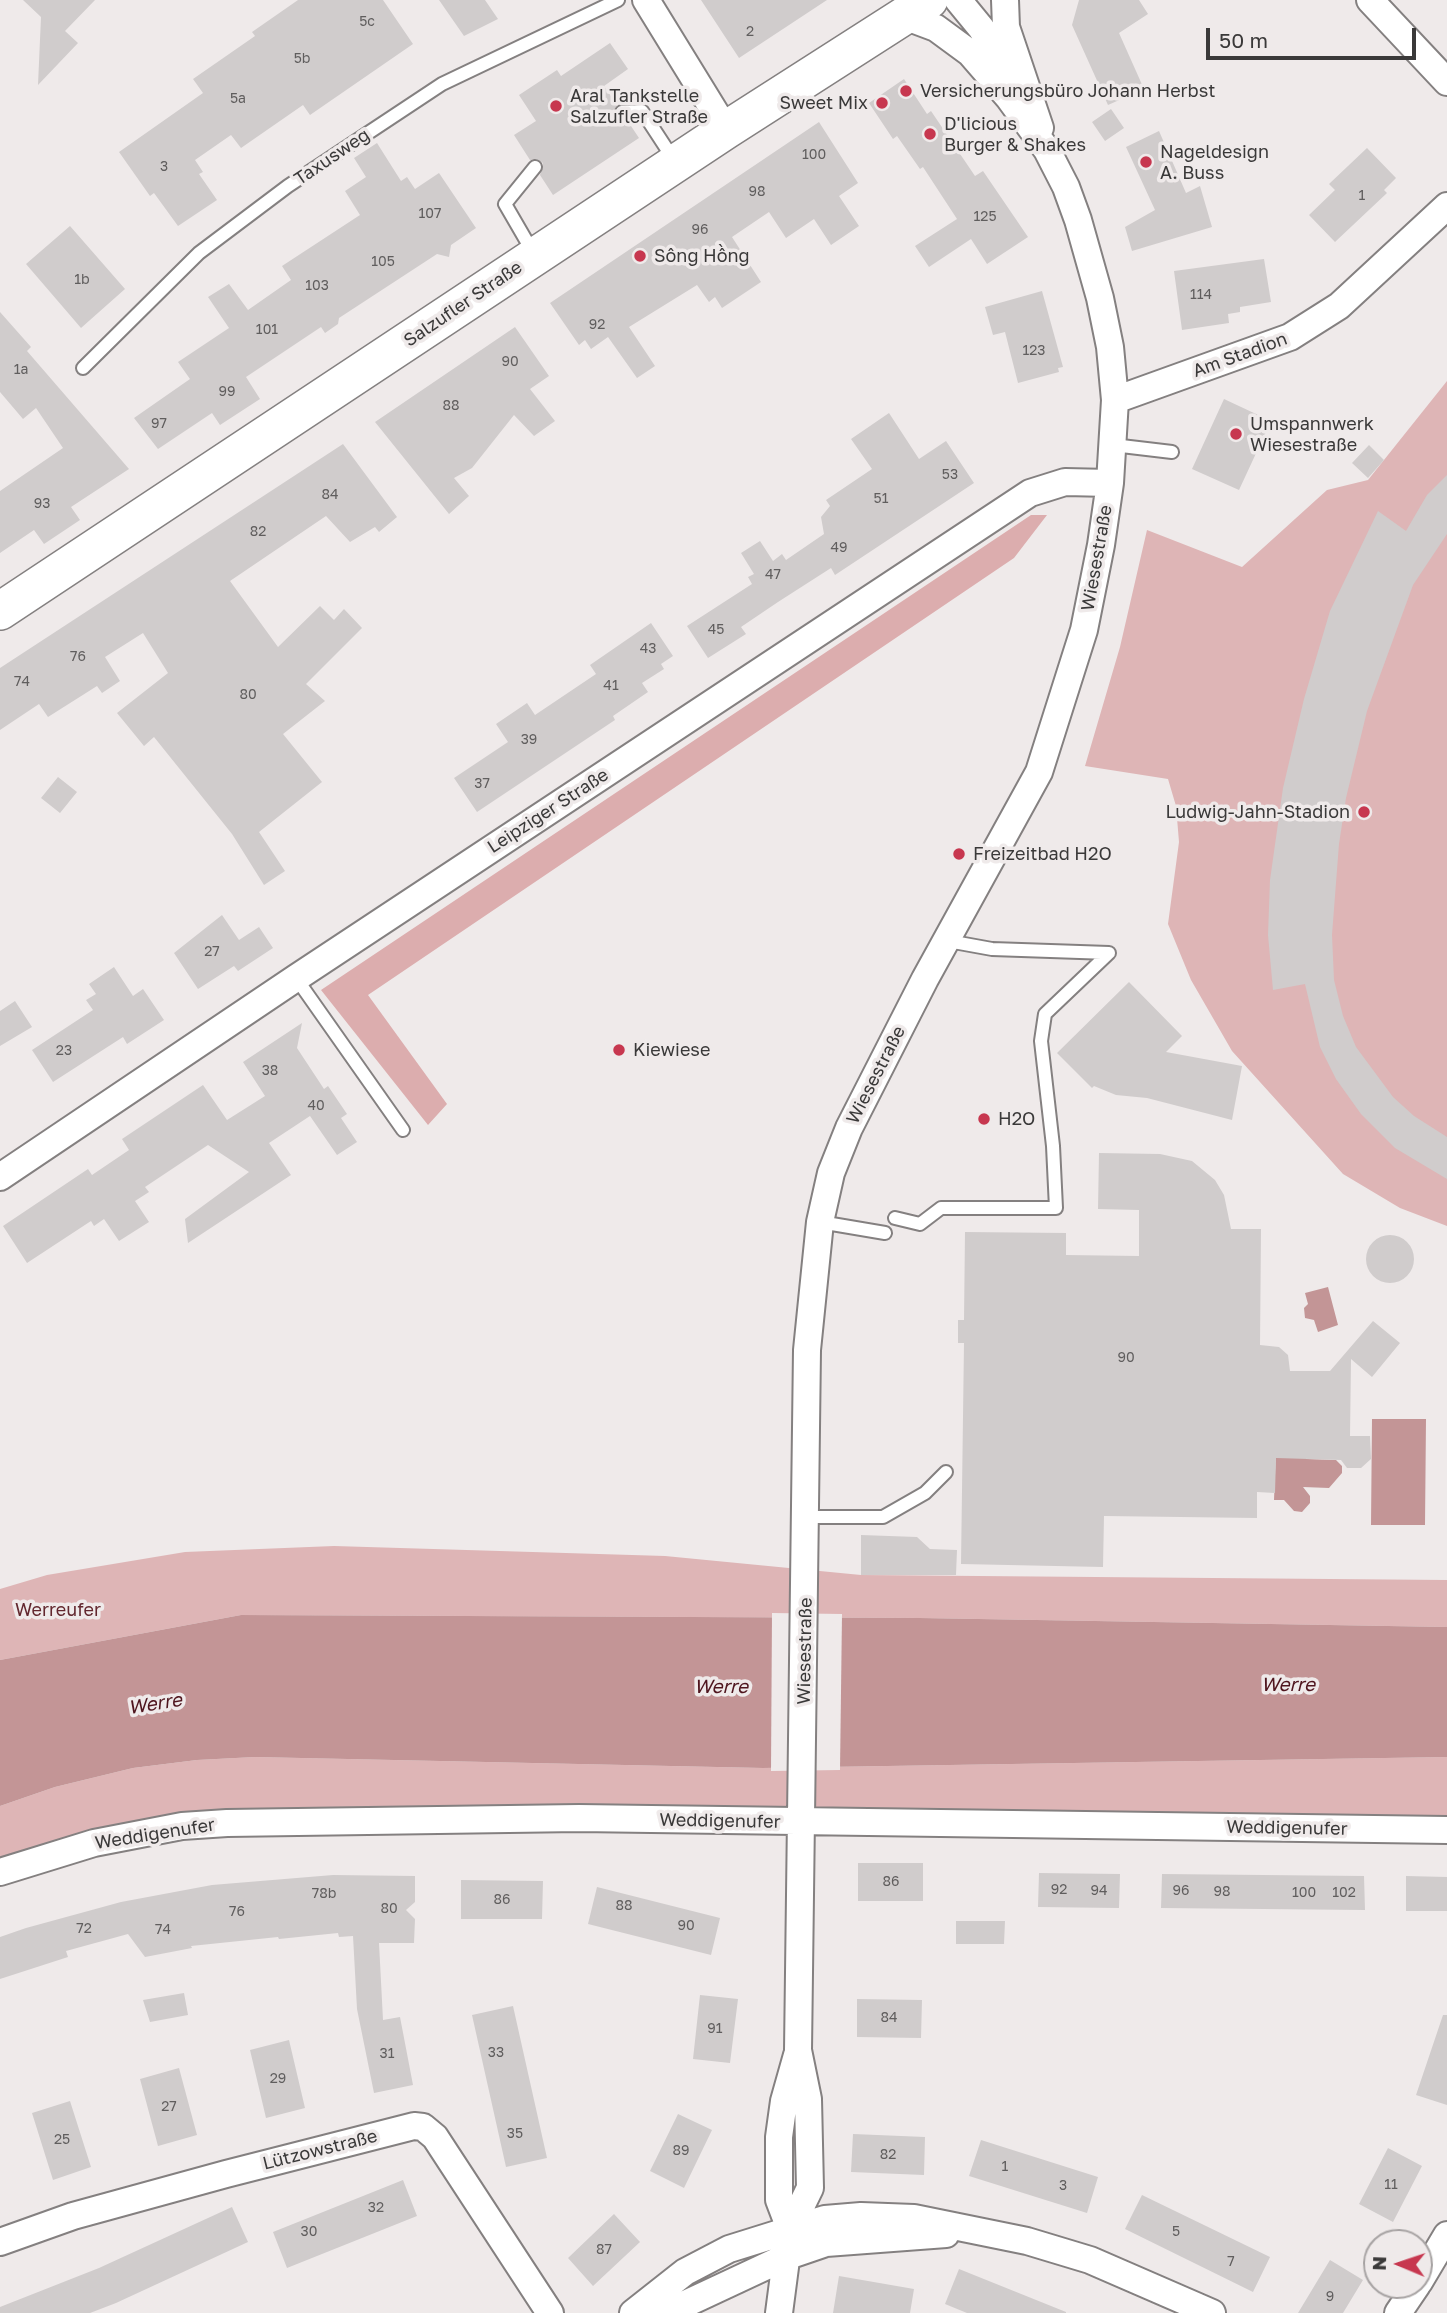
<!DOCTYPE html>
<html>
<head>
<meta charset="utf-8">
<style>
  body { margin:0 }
  #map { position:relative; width:1447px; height:2313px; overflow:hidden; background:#efeaea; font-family:"Golos Text",sans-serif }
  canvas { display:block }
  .north { position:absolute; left:1363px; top:2229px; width:70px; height:70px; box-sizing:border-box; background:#efeaea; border:2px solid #a7a3a3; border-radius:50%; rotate:272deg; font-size:19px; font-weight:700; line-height:28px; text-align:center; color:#3a3939 }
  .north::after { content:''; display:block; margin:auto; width:24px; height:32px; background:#c7374f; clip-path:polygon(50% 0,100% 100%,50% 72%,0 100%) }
  .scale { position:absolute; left:1206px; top:28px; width:210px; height:32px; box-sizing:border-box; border:4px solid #3a3939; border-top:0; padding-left:9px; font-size:21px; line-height:24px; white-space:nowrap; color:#3a3939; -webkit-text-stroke:5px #efeaea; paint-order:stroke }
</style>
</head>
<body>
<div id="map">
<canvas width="1447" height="2313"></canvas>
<div class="north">N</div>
<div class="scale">50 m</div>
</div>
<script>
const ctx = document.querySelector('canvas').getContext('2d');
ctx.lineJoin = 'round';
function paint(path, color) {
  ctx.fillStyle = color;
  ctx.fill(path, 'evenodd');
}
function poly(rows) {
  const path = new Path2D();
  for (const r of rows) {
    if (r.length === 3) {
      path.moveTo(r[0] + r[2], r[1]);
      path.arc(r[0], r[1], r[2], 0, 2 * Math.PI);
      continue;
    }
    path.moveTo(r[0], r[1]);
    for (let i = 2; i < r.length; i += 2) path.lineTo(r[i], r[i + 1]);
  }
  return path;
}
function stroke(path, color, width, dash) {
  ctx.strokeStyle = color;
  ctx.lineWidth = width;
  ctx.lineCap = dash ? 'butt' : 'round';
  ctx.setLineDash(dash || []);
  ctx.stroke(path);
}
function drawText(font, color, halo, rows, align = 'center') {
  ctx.font = font + ' "Golos Text",sans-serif';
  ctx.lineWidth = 7;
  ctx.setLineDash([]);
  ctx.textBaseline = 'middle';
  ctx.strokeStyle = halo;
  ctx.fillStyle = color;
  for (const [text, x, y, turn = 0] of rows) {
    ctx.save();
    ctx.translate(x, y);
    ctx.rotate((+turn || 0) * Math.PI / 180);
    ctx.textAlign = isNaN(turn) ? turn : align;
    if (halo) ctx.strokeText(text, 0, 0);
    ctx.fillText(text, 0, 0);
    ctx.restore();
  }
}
paint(poly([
  [1447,381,1447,1226,1400,1208,1343,1174,1232,1051,1191,980,1168,924,1179,842,1176,806,1168,779,1085,766,1120,647,1147,530,1242,567,1327,490,1368,480],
  [334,1546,665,1556,861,1575,1447,1580,1447,1627,920,1618,241,1615,0,1660,0,1589,47,1575,185,1552],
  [255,1757,763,1768,1447,1757,1447,1820,303,1809,0,1865,0,1806,55,1787,133,1768,197,1760]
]), '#deb5b6');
paint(poly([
  [1031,515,1047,515,1014,558,368,995,447,1104,428,1125,321,990]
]), '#dcadae');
paint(poly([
  [1328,1287,1338,1325,1318,1332,1314,1320,1305,1318,1304,1308,1308,1304,1305,1293],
  [1372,1419,1426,1419,1425,1525,1371,1525],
  [1276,1450,1306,1450,1306,1459,1336,1460,1342,1466,1342,1473,1329,1488,1303,1487,1310,1496,1310,1503,1302,1512,1294,1511,1284,1500,1274,1500],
  [241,1615,920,1618,1447,1627,1447,1757,763,1768,255,1757,197,1760,133,1768,55,1787,0,1806,0,1660]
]), '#c39596');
paint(poly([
  [772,1613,842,1614,840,1770,771,1771]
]), '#efeaea');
paint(poly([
  [23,0,95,0,65,31,78,43,38,85,41,17],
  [298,0,383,0,413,44,310,115,303,105,241,148,231,135,195,160,203,172,199,174,217,200,178,226,154,193,150,196,119,152,203,93,193,79,255,36,252,32],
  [439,0,485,0,498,19,464,36],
  [701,0,827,0,739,58],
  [1079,0,1139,0,1148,14,1119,33,1144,89,1108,105,1072,25],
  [610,43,628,69,604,86,617,105,613,112,615,117,627,120,639,138,553,195,540,175,543,163,537,159,530,160,514,135,536,121,519,95,557,70,561,76],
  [904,79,927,114,931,111,975,176,983,171,1028,237,987,264,971,239,929,267,915,246,957,219,923,167,920,169,897,136,893,139,869,103],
  [1111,109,1124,128,1105,141,1092,122],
  [819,122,858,183,839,196,859,226,831,245,814,219,786,238,769,212,732,237,761,282,722,308,715,297,709,302,697,285,629,327,655,366,637,378,608,337,591,349,585,340,579,345,550,303],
  [1159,131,1186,193,1200,186,1212,227,1132,251,1125,227,1155,210,1126,147],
  [377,143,401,181,407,177,415,189,439,173,476,228,451,245,449,257,437,254,339,318,338,324,325,333,321,327,246,377,260,399,220,425,212,413,158,449,134,418,190,379,178,362,229,328,208,297,229,284,248,310,291,280,282,266,360,215,345,191,366,177,354,158],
  [1367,148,1396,178,1384,190,1387,193,1335,242,1309,215,1335,190,1329,184],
  [70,226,125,289,81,328,26,264],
  [1264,259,1271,302,1240,307,1240,312,1228,314,1229,323,1182,330,1174,271],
  [1042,291,1063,367,1058,368,1059,372,1018,383,1005,332,993,335,985,307],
  [0,312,31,347,27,351,129,469,71,507,80,520,44,544,34,530,0,553,0,491,63,448,36,408,23,419,0,392],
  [515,327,549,376,530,389,555,421,534,436,514,415,472,468,454,478,469,496,449,514,375,422],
  [1224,399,1271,421,1239,490,1192,469],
  [889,413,919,459,946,441,974,483,835,575,831,568,778,602,741,627,746,634,708,658,687,626,752,584,748,577,754,574,741,553,760,541,773,561,782,554,786,560,824,534,821,517,830,506,826,500,872,469,851,439],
  [343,444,397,517,379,532,375,527,350,542,326,516,230,581,278,647,320,606,334,620,344,609,362,628,306,684,325,701,283,734,322,782,259,832,285,871,264,885,232,834,154,737,144,746,117,713,168,673,143,633,105,657,120,681,102,693,97,686,48,717,39,704,0,730,0,668],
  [1369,445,1384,460,1368,478,1352,463],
  [1447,475,1447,534,1413,585,1367,711,1346,798,1339,844,1332,935,1334,980,1343,1016,1356,1047,1393,1097,1414,1116,1447,1137,1447,1179,1395,1148,1361,1114,1336,1079,1320,1047,1305,984,1273,990,1268,935,1270,880,1283,788,1304,699,1330,611,1378,511,1406,531,1427,495],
  [651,623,673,656,661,664,664,669,642,683,648,692,613,716,615,720,477,812,454,778,508,742,496,724,527,703,535,715,596,674,590,665],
  [58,777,77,792,60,813,41,798],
  [222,915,239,940,259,927,273,948,238,971,234,966,198,989,174,953],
  [114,967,133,996,143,989,164,1020,127,1044,123,1037,53,1082,32,1050,93,1010,86,1000,96,994,89,984],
  [1129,982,1182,1036,1166,1052,1242,1066,1232,1120,1147,1098,1116,1095,1094,1086,1092,1088,1057,1053],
  [15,1001,32,1027,0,1046,0,1011],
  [302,1023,297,1048,324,1089,328,1086,347,1114,341,1118,357,1142,337,1155,310,1116,269,1143,291,1175,188,1243,185,1219,249,1172,208,1145,145,1187,149,1192,135,1201,149,1222,119,1241,104,1219,94,1226,91,1221,27,1263,3,1226,88,1169,92,1175,129,1150,122,1139,203,1085,227,1120,265,1096,243,1062],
  [1099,1153,1160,1154,1192,1161,1215,1180,1224,1195,1231,1229,1261,1229,1260,1345,1279,1347,1288,1355,1290,1371,1330,1371,1373,1321,1400,1343,1372,1377,1351,1359,1350,1436,1370,1436,1371,1459,1361,1468,1347,1468,1341,1460,1276,1458,1275,1493,1257,1492,1257,1518,1104,1516,1103,1567,961,1564,964,1343,958,1343,958,1320,964,1320,965,1232,1066,1233,1066,1255,1139,1256,1139,1210,1098,1209],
  [1390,1259,24],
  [861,1535,917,1537,930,1549,957,1550,956,1575,861,1575],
  [858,1863,923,1863,923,1901,858,1901],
  [1039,1873,1120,1874,1119,1908,1038,1907],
  [1162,1874,1364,1876,1365,1910,1161,1908],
  [333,1875,415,1876,415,1902,406,1910,415,1919,414,1943,379,1943,383,2020,400,2017,413,2085,374,2093,357,2009,353,1936,339,1937,338,1933,279,1939,278,1937,191,1946,192,1948,145,1957,128,1934,66,1951,68,1957,0,1979,0,1937,26,1928,121,1902,212,1885],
  [1406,1876,1447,1877,1447,1911,1406,1911],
  [461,1880,543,1881,542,1919,461,1919],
  [597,1887,720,1918,711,1955,588,1924],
  [956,1921,1005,1921,1004,1944,956,1944],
  [184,1993,188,2015,150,2022,143,2000],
  [700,1995,738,1999,730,2063,693,2059],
  [857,1999,922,2000,921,2038,857,2037],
  [513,2006,547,2158,506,2167,472,2015],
  [1443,2015,1447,2015,1447,2105,1416,2095],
  [289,2040,305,2108,266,2118,250,2050],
  [179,2068,197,2135,158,2146,140,2079],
  [70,2101,91,2167,53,2180,32,2113],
  [678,2114,712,2130,684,2188,650,2171],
  [853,2134,925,2137,924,2175,851,2172],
  [981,2140,1098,2177,1087,2213,969,2176],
  [1388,2148,1422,2166,1393,2222,1359,2204],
  [403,2180,417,2216,287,2268,273,2232],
  [1142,2195,1270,2257,1253,2292,1125,2229],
  [232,2207,248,2242,116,2303,90,2313,0,2313,0,2307,99,2268],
  [614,2214,640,2242,593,2286,568,2258],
  [1330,2260,1363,2280,1343,2313,1298,2313],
  [959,2269,1066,2312,1066,2313,967,2313,945,2304],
  [839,2276,914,2289,910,2313,833,2313]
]), '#d0cccc');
const lane = poly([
  [622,112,642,111,674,160],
  [534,254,505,204,535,167],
  [83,368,199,253,288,186,442,84,618,0],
  [1113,445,1172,452],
  [296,978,403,1130],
  [895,1218,920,1224,941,1208,1056,1208,1053,1146,1041,1041,1045,1014,1109,953,992,949,948,941],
  [820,1222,885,1233],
  [806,1517,883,1517,925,1493,946,1472]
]);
const street = poly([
  [646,0,726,130],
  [958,0,981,28,1013,78],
  [1005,0,1006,27,1040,128],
  [1370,0,1447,82],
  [1115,400,1290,337,1339,306,1447,206],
  [0,1177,296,978,1030,493,1065,482,1110,483],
  [0,1872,94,1843,182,1826,227,1823,579,1818,1447,1830],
  [790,2229,779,2200,779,2137,784,2101,797,2055],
  [0,2242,73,2216,226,2174,414,2126,423,2127,435,2137,550,2313],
  [1419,2282,1447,2235],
  [633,2313,685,2272,729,2249,825,2219,861,2216,914,2218,1027,2241,1090,2260,1212,2313],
  [666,2313,788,2256,826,2243,946,2234],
  [779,2313,790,2229,810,2188,808,2099,798,2050,807,1350,820,1222,831,1173,849,1128,925,979,1039,772,1084,630,1101,545,1110,483,1115,400,1110,347,1100,298,1078,220,1066,187,1047,150,1009,98,970,53,936,28,904,16],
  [1398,2313,1417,2285]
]);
const secondary = poly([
  [0,611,726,130,929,0]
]);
stroke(lane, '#848080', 16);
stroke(street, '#848080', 30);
stroke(secondary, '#848080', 40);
stroke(lane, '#fff', 12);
stroke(street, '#fff', 26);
stroke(secondary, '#fff', 37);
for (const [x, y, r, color] of [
  [906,91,7,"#c7374f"],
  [882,103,7,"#c7374f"],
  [556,106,7,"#c7374f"],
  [930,134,7,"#c7374f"],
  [1146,162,7,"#c7374f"],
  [640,256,7,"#c7374f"],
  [1236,434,7,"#c7374f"],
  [1364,812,7,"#c7374f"],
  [959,854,7,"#c7374f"],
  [619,1050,7,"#c7374f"],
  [984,1119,7,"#c7374f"]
]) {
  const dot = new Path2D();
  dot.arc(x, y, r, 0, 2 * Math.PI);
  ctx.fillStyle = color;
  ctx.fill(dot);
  stroke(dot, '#efeaea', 2.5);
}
drawText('14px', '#605e5e', null, [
  ["5c",367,22],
  ["2",750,32],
  ["5b",302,59],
  ["5a",238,99],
  ["100",814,155],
  ["3",164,167],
  ["98",757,192],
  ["1",1362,196],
  ["107",430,214],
  ["125",985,217],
  ["96",700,230],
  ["105",383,262],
  ["1b",82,280],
  ["103",317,286],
  ["114",1201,295],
  ["92",597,325],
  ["101",267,330],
  ["123",1034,351],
  ["90",510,362],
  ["1a",21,370],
  ["99",227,392],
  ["88",451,406],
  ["97",159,424],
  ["53",950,475],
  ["84",330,495],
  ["51",881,499],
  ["93",42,504],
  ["82",258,532],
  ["49",839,548],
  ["47",773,575],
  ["45",716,630],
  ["43",648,649],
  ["76",78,657],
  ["74",22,682],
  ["41",611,686],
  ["80",248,695],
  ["39",529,740],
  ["37",482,784],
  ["27",212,952],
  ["23",64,1051],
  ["38",270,1071],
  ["40",316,1106],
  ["90",1126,1358],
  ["86",891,1882],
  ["92",1059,1890],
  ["94",1099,1891],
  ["96",1181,1891],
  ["98",1222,1892],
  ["100",1304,1893],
  ["102",1344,1893],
  ["78b",324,1894],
  ["86",502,1900],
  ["88",624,1906],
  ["80",389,1909],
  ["76",237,1912],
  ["90",686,1926],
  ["72",84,1929],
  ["74",163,1930],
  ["84",889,2018],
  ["91",715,2029],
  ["33",496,2053],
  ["31",387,2054],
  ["29",278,2079],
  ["27",169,2107],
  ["35",515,2134],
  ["25",62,2140],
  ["89",681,2151],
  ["82",888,2155],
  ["1",1005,2167],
  ["11",1391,2185],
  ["3",1063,2186],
  ["32",376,2208],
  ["30",309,2232],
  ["5",1176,2232],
  ["87",604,2250],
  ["7",1231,2262],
  ["9",1330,2297]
]);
drawText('18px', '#3a3939', '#efeaea', [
  ["Versicherungsbüro Johann Herbst",920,91],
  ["Aral Tankstelle",570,96],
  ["Salzufler Straße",570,117],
  ["Sweet Mix",868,103,"right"],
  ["D'licious",944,124],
  ["Burger & Shakes",944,145],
  ["Nageldesign",1160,152],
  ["A. Buss",1160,173],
  ["Sông Hồng",654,256],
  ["Umspannwerk",1250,424],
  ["Wiesestraße",1250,445],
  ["Ludwig-Jahn-Stadion",1350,812,"right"],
  ["Freizeitbad H2O",973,854],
  ["Kiewiese",633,1050],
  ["H2O",998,1119]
], 'left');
drawText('18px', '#3a3939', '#efeaea', [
  ["Taxusweg",332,157,-34],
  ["Salzufler Straße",463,304,-34],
  ["Am Stadion",1240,355,-20],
  ["Wiesestraße",1097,558,-80],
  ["Leipziger Straße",548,811,-33],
  ["Wiesestraße",876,1075,-63],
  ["Wiesestraße",805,1651,-89],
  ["Weddigenufer",720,1821,1],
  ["Weddigenufer",1287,1828,1],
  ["Weddigenufer",155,1834,-9],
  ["Lützowstraße",320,2150,-14]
]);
drawText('18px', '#62272e', '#efeaea', [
  ["Werreufer",58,1610]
]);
drawText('italic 19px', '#4f151e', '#efeaea', [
  ["Werre",1288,1685],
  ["Werre",721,1687],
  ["Werre",155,1704,-9]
]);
</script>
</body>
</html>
